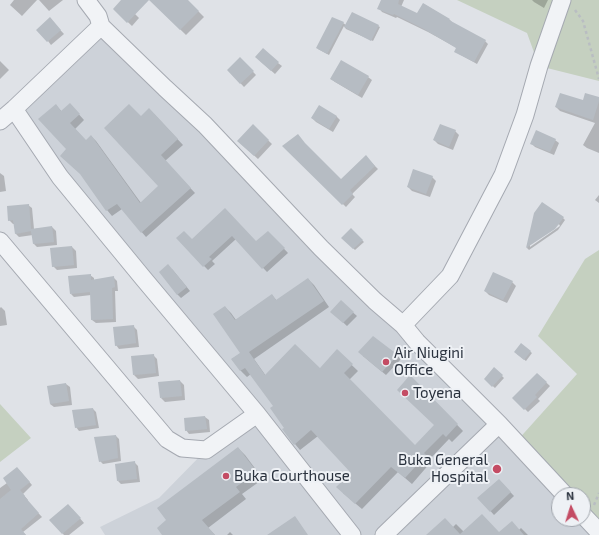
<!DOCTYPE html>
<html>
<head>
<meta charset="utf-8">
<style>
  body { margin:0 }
  #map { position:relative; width:599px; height:535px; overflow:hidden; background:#dfe2e7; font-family:"Exo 2",sans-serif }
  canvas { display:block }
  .north { position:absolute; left:551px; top:487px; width:40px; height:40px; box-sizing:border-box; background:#eef1f5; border:1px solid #9fa4ab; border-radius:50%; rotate:356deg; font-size:11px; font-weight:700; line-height:16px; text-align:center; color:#29313d }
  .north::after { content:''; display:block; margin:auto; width:14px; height:18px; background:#c44c64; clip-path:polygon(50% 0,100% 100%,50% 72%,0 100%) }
</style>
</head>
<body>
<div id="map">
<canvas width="599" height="535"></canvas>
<div class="north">N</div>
</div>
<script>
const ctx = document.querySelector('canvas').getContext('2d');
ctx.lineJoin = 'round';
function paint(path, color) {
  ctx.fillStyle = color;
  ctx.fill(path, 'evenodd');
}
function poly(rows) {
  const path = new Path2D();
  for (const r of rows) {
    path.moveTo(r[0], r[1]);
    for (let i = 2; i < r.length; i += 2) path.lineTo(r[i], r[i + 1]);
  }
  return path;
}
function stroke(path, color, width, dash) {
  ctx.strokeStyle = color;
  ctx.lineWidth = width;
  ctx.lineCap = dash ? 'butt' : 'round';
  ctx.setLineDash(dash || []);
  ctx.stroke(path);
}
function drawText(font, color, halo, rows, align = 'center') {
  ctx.font = font + ' "Exo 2",sans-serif';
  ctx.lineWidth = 4;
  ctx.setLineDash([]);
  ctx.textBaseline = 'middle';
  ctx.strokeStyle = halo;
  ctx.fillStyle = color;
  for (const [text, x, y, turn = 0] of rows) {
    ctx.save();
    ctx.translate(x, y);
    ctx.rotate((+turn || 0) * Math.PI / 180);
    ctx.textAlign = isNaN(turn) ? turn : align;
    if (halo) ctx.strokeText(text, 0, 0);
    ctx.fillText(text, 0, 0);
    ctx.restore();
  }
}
paint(poly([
  [101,26,559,495,559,519,583,519,599,535,105,535,100,527,159,498,206,450,257,414,14,109]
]), '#cdd2d9');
paint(poly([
  [457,0,599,0,599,81,539,66,527,33],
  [599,250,599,532,583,515,583,495,565,495,516,442,577,374,538,336,585,259],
  [0,404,31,438,0,462]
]), '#c5d0c0');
paint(poly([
  [14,0,37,0,22,16,10,5],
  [39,0,63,0,49,11],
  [150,0,187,0,204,17,186,35],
  [382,0,404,0,401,7,417,15,424,4,450,20,453,23,485,41,488,44,477,64,459,54,456,51,457,48,428,32,397,17,396,18,382,12,379,8],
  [532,0,548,0,544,8,534,2],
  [122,1,139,18,132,26,114,9],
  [50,19,64,34,51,45,48,41],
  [343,23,346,25,378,26,380,27,373,41,346,29,344,26,329,55,318,49],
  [240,58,256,75,244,87,228,70],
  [0,61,9,70,0,79],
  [260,61,278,63,282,66,275,74],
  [368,77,372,80,362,98,335,82,331,79],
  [599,98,599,153,587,148,583,145,595,123,560,111,556,107],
  [56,105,62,112,75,110,84,120,75,129,86,141,91,136,96,141,141,203,160,186,141,117,154,114,183,145,165,161,195,193,146,237,122,209,112,216,107,210,82,175,67,149],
  [336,116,340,120,333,132,316,122,312,118],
  [253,126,272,144,258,159,238,141],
  [455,131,459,135,453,150,438,144,434,140],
  [555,140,559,143,554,155,535,147,531,143],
  [284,146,307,147,341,180,366,157,378,169,352,194,355,197,346,207],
  [0,173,4,176,6,191,0,192],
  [432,177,436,181,430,197,412,191,408,187],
  [599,195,599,203,595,200],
  [28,205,32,208,34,229,52,227,56,231,57,245,37,247,34,244,33,235,19,237,16,234,14,224,13,224,9,220],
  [225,210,256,243,268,232,288,253,267,272,236,239,212,261,215,264,208,270,177,238,192,240],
  [535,214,563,218,565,220,558,230,529,250,527,248],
  [559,224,560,226,530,247,530,245],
  [351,229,364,242,355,250,343,238],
  [72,247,76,251,77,268,57,270,53,266],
  [172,269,190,291,181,298,177,294],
  [90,275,94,278,94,281,113,277,117,281,118,291,115,291,116,322,96,323,92,320,91,295,74,297,71,294],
  [308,279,314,285,329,307,254,359,266,376,320,369,337,351,358,371,349,380,415,447,435,425,410,376,463,431,452,442,449,439,429,460,431,462,412,484,398,472,362,509,343,493,352,473,318,436,300,450,295,444,274,406,251,374,247,377,241,371,232,359,241,353,225,307,231,313,236,320,272,295,277,301],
  [512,282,516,286,507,303,489,295,485,291],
  [341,302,357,316,347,326,332,312],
  [1,307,5,311,7,325,0,326,0,308],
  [133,326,137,330,139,347,119,349,116,345],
  [521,345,532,353,526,361,517,354],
  [153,355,157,359,159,376,138,379,134,375],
  [363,356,397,356,401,359,386,375],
  [495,369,504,378,495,388,485,379],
  [537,374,550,386,538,399,540,401,528,412,514,398],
  [180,381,184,385,185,400,165,402,161,398],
  [66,384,70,387,72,405,54,407,50,404],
  [93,409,96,412,99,428,79,431,76,427],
  [205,417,209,420,210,432,189,434,186,430],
  [116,436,119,439,121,461,103,464,100,461],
  [238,448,245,455,263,479,242,494,246,499,208,528,215,535,163,535],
  [134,462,138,466,140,482,121,484,118,481],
  [20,471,32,485,23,494,28,500,27,501,42,517,23,532,26,535,8,535,0,524,0,488,7,483],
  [499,480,514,496,494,515,479,498],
  [72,509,84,523,69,535,64,535,51,520],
  [456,524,464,532,500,533,519,530,521,528,528,535,427,535,453,527],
  [230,532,233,535,227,535]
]), '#0003');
paint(poly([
  [121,0,188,0,199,11,180,30,149,0,127,23,113,9],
  [381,0,399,0,398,4,417,13,423,3,450,19,449,20,486,40,474,62,454,52,456,48,424,29,394,14,393,15,377,9],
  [352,12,379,25,371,41,344,27],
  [50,17,61,30,47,42,36,30],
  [332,17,344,22,327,54,316,48],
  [263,48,279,62,271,71,255,57],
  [240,57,254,71,240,84,227,70],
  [341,60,369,76,358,95,330,79],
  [560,93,583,100,585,93,599,97,599,101,593,120,555,107],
  [70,103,80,114,70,123,86,140,91,135,140,203,158,186,104,128,129,104,141,116,149,108,178,139,161,155,191,188,141,233,117,204,106,211,80,174,60,156,66,149,38,119,56,104,61,111],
  [319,105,337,116,329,129,311,118],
  [253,124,269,140,254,156,237,141],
  [440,124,456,130,449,147,433,140],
  [536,130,556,139,550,152,530,144],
  [298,134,305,143,341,179,366,155,375,166,350,190,353,194,342,205,282,146],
  [413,169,433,176,426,194,407,187],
  [542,202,564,217,555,229,526,248,534,213],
  [29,204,31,229,52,226,54,242,33,244,31,231,15,234,13,220,8,221,7,206],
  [225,208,256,241,268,231,285,248,262,269,232,236,209,257,212,259,203,267,176,238,184,231,192,239],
  [351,228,363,240,353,249,341,238],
  [72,246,74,265,52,267,50,248],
  [168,264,187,287,177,295,159,272],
  [493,272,513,281,503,300,484,291],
  [91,274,91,280,114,276,115,287,112,288,113,319,91,320,90,292,70,294,68,276],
  [308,278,324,301,249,352,265,375,295,344,320,368,337,349,353,364,344,373,415,445,434,425,397,390,410,375,458,424,446,437,443,434,424,453,426,455,405,478,391,467,355,504,336,487,351,473,311,430,294,445,282,429,284,428,270,408,273,406,245,368,240,371,231,359,240,353,213,314,225,306,235,320,272,294,276,300],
  [341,300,354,312,343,323,330,312],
  [134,325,136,343,115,346,113,327],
  [373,336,398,355,382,372,358,352],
  [521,343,531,351,524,360,514,352],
  [154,354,156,373,133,375,131,356],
  [494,367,503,375,492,387,484,379],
  [537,373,547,382,535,395,537,397,524,410,512,398],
  [180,380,182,396,160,398,158,382],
  [66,383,69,401,50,404,47,386],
  [93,408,96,425,75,428,72,410],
  [205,416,207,429,185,431,184,418],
  [116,435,118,458,99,462,94,437],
  [238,447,257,472,236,487,240,492,202,520,215,535,162,535,157,528,166,520,157,508],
  [135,461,137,479,117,481,115,464],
  [17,467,30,482,20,490,25,496,25,497,39,513,21,529,26,535,0,535,0,499,11,490,3,478],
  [499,479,511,492,490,512,477,498],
  [68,504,81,518,62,534,49,520],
  [482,514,499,532,512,521,524,535,426,535,445,518,460,534],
  [295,516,308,535,267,535]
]), '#b6bcc3');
const minor = poly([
  [86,0,98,16,101,26,165,88,205,125,321,248,375,301,403,325,417,342,499,424,565,495],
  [14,109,60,177,143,278,257,414,352,535],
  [0,121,14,109,101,26],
  [0,241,167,439,182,448,206,450,257,414],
  [403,325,450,276,503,175,525,115,539,66,562,0],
  [583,515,599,532],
  [384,535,499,424]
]);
stroke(minor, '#a5a9b1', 19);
stroke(poly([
  [575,10,583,21,599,79],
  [594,505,599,493]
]), '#b9bdc2', 2.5, [3, 3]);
stroke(minor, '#f1f3f6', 17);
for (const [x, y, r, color] of [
  [386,362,4,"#c44c64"],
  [405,393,4,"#c44c64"],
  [497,469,5,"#c44c64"],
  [226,476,4,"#c44c64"]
]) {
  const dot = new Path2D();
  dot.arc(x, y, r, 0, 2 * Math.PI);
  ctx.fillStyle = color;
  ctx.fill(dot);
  stroke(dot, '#eef1f5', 1.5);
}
drawText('15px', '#29313d', '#eef1f5', [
  ["Air Niugini",394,353],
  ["Office",394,370],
  ["Toyena",413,393],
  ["Buka General",488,460,"right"],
  ["Hospital",488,477,"right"],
  ["Buka Courthouse",234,476]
], 'left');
</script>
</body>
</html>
